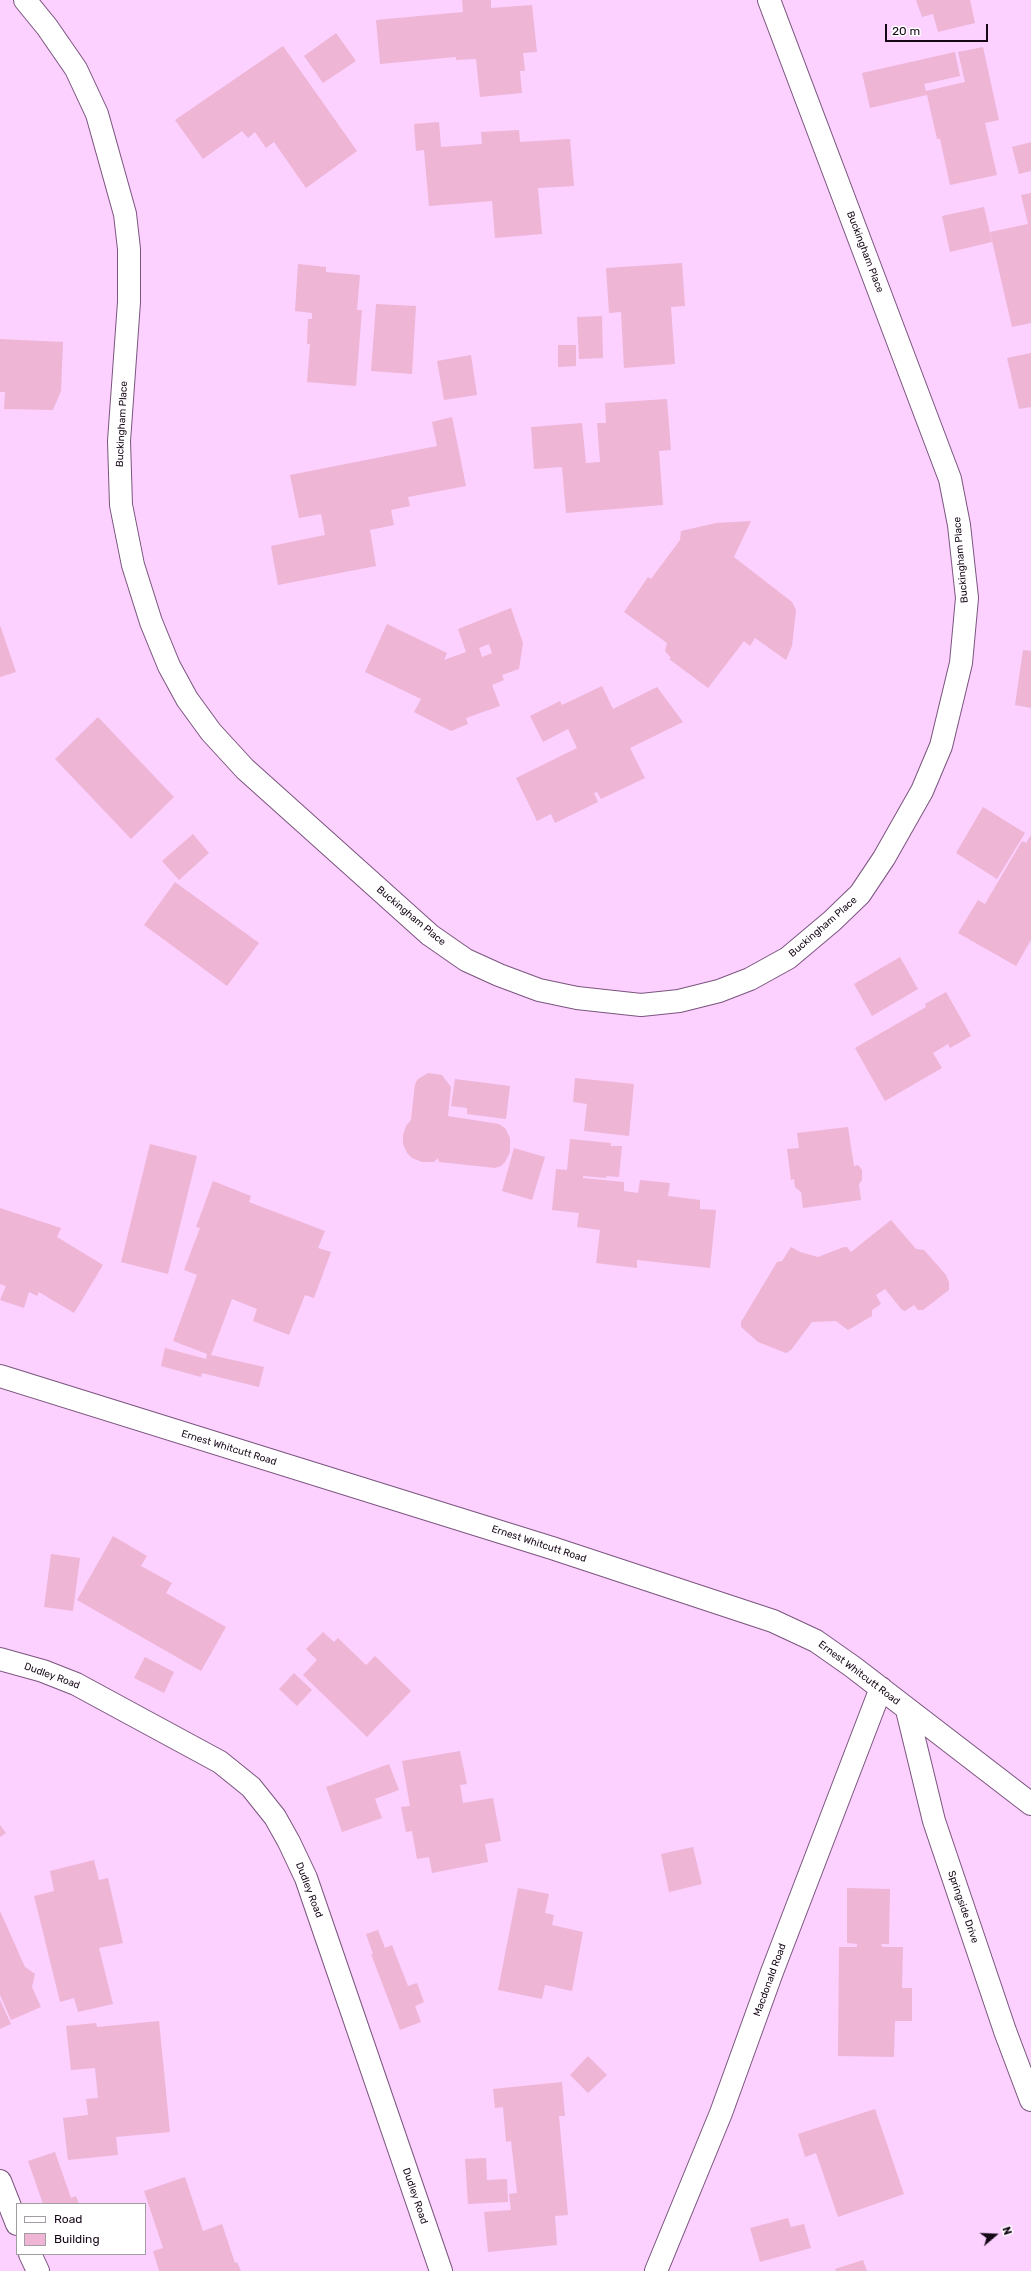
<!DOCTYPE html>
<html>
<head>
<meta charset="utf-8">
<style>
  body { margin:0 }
  #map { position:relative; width:1031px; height:2271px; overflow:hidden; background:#fcd0ff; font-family:Rubik,sans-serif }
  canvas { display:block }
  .legend { position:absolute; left:16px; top:2203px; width:130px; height:52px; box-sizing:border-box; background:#fff; border:1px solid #a29ca3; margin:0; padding:5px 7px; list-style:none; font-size:12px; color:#170818 }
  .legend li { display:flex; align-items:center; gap:8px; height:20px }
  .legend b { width:20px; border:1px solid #a29ca3 }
  .north { position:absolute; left:975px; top:2215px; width:40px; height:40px; -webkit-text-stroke:3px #fff; paint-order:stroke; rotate:71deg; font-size:11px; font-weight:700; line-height:16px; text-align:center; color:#170818 }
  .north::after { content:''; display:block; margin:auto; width:14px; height:18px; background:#170818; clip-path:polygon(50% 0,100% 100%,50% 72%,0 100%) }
  .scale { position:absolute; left:885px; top:24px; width:103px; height:18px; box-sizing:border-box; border:2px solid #170818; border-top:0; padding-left:5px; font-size:12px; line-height:14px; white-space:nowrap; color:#170818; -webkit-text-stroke:3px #fff; paint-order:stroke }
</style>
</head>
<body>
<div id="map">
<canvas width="1031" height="2271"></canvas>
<ul class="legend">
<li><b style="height:5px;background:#fff"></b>Road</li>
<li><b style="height:11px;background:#eeb5d5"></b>Building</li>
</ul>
<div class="north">N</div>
<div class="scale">20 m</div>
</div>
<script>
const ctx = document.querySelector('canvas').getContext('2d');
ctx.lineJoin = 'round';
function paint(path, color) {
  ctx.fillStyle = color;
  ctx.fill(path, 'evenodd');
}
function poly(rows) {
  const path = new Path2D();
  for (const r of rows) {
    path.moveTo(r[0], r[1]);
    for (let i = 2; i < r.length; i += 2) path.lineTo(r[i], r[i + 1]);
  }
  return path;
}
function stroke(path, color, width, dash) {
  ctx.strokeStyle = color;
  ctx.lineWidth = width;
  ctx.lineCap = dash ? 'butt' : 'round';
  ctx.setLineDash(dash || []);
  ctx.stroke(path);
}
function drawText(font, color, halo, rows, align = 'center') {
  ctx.font = font + ' Rubik,sans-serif';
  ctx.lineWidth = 3.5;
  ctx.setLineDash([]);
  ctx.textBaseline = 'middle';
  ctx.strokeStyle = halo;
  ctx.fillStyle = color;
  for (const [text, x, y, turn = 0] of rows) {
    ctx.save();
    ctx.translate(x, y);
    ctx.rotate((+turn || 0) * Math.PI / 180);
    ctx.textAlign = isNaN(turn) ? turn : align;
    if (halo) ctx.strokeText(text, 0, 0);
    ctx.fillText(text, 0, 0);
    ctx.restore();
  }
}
paint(poly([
  [462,0,491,0,491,8,532,5,537,52,523,53,525,71,520,71,522,93,480,97,476,59,456,60,456,57,380,64,376,20,463,12],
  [916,0,970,0,975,23,938,32,933,14,922,17],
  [336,33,356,61,323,83,304,56],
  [283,46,357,151,306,188,274,142,266,148,255,132,248,138,242,131,203,159,175,120],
  [983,47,999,120,985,123,997,175,950,185,940,139,937,139,927,95,870,108,862,73,955,52,960,76,924,84,926,91,965,82,958,52],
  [439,122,441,147,482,144,481,132,519,130,520,142,570,139,574,186,538,188,542,234,495,238,492,201,429,206,424,150,416,151,414,124],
  [1031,142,1031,171,1019,174,1012,147],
  [1031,193,1031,323,1012,327,990,232,1028,224,1021,195],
  [984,207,992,242,950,252,942,216],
  [682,263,685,306,671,307,675,364,624,368,621,312,609,313,606,268],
  [298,264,326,267,326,272,360,275,357,310,362,310,356,386,307,382,310,344,307,344,308,319,312,319,312,313,295,311],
  [376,304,416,306,412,374,371,371],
  [602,316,603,358,579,359,577,317],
  [0,339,63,342,61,391,53,410,4,409,5,392,0,392],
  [558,345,576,345,576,366,558,367],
  [1031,353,1031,407,1019,409,1007,358],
  [471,355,477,395,444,400,437,361],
  [667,399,671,450,659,451,663,505,566,513,562,467,534,469,531,427,582,423,586,463,600,462,597,423,606,423,605,403],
  [452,417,466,486,408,497,410,506,391,510,394,525,370,530,376,566,278,585,271,546,325,535,321,514,299,518,290,475,437,446,432,422],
  [751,521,734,557,792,602,796,610,792,646,786,660,755,638,750,646,744,641,708,688,669,659,671,658,665,651,667,643,624,612,648,577,651,579,680,540,681,531,716,523],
  [511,608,523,643,519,669,502,675,504,680,492,685,500,706,466,718,468,724,451,731,414,712,421,699,365,672,387,624,447,653,444,660,466,652,458,629],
  [489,644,492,653,482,657,479,648],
  [0,625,16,672,0,677],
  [1023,650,1031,651,1031,708,1015,705],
  [602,686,613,709,657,687,683,722,630,748,645,778,601,799,597,792,594,793,598,802,555,823,551,814,537,821,516,778,577,748,568,729,543,742,530,716,560,701,562,705],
  [98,717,174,797,131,839,55,759],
  [983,807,1025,833,997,879,956,853],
  [193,834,209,853,179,880,162,861],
  [1031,835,1031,940,1016,966,958,933,978,900,985,904,1022,841,1026,843],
  [175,882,259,943,227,986,144,925],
  [900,957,918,989,872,1016,854,984],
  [946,992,971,1036,950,1048,948,1044,933,1053,942,1068,885,1101,855,1048,926,1007,925,1004],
  [428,1073,442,1075,451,1087,448,1116,499,1124,505,1128,510,1138,510,1152,505,1162,501,1166,495,1168,439,1162,438,1158,434,1162,422,1162,412,1158,407,1153,403,1144,403,1135,406,1126,411,1120,415,1084,418,1079],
  [575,1078,634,1084,629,1136,584,1131,587,1104,573,1102],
  [455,1079,510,1086,506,1119,467,1114,467,1108,451,1106],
  [848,1127,854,1166,858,1165,862,1170,862,1180,859,1184,861,1200,803,1208,801,1192,795,1187,794,1179,791,1180,787,1149,799,1148,797,1133],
  [570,1139,611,1143,611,1146,622,1146,619,1177,606,1176,607,1178,583,1176,583,1178,624,1182,624,1191,638,1193,640,1180,670,1183,668,1196,700,1200,700,1209,716,1210,710,1268,637,1260,637,1268,596,1263,600,1230,577,1227,579,1213,552,1210,556,1169,567,1170],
  [150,1144,197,1156,168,1274,121,1262],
  [514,1148,545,1157,532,1200,502,1191],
  [213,1181,251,1196,249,1202,325,1231,318,1248,331,1252,314,1298,305,1295,289,1335,253,1321,257,1309,232,1299,211,1355,264,1367,259,1387,202,1373,201,1377,161,1366,165,1348,206,1359,207,1354,173,1341,197,1275,184,1270,200,1228,196,1227],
  [0,1208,61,1228,57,1237,103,1265,74,1313,39,1292,37,1296,29,1292,24,1308,0,1300,6,1286,0,1284],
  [891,1220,916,1249,924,1250,946,1275,949,1282,949,1290,923,1310,918,1310,914,1305,905,1311,902,1310,885,1289,876,1295,881,1304,872,1310,872,1316,848,1330,836,1321,812,1322,791,1350,786,1353,758,1342,741,1327,741,1322,777,1262,782,1261,791,1247,800,1252,818,1257,844,1247,847,1247,851,1252],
  [113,1536,147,1556,141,1566,172,1583,166,1593,226,1627,201,1671,77,1600],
  [51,1554,80,1558,73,1611,44,1607],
  [323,1632,334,1642,338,1638,366,1665,375,1656,411,1691,367,1737,303,1675,317,1660,306,1649],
  [145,1657,174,1672,164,1693,134,1678],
  [294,1673,312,1690,297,1706,279,1689],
  [460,1751,467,1784,460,1785,463,1803,493,1798,501,1841,485,1844,488,1862,432,1873,429,1857,417,1859,412,1831,406,1832,401,1807,410,1806,402,1761],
  [389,1764,399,1790,375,1799,382,1818,342,1832,326,1787],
  [0,1825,6,1833,0,1837],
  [693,1847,702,1884,669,1892,661,1854],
  [94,1860,99,1880,108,1878,123,1943,99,1948,113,2004,78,2012,74,1998,60,2002,34,1896,54,1891,50,1871],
  [518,1888,549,1894,545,1913,554,1915,552,1925,583,1932,572,1991,545,1985,542,1999,498,1990],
  [847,1888,890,1889,889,1944,881,1944,882,1947,903,1947,902,1988,912,1988,912,2021,895,2021,894,2057,838,2056,839,1947,857,1947,857,1944,847,1943],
  [0,1911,25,1967,35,1974,32,1987,41,2007,11,2020,0,1995],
  [378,1930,385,1948,392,1945,408,1986,417,1983,424,2002,415,2006,421,2022,400,2030,371,1954,373,1954,366,1934],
  [0,2000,11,2024,0,2029],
  [159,2021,170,2132,116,2137,118,2155,68,2160,63,2118,88,2115,86,2099,98,2098,95,2068,71,2070,66,2026,96,2023,97,2027],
  [588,2056,607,2075,588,2093,570,2075],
  [562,2082,565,2116,559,2116,568,2215,555,2216,557,2245,488,2252,484,2212,511,2210,509,2194,517,2193,511,2141,506,2142,503,2107,495,2108,493,2089],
  [875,2109,904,2194,838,2217,816,2153,805,2157,798,2134],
  [55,2152,71,2198,76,2196,79,2204,43,2204,28,2161],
  [486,2158,487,2180,507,2179,508,2202,468,2204,465,2159],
  [185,2177,203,2231,222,2224,235,2263,237,2262,241,2271,159,2271,153,2251,163,2248,144,2191],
  [788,2218,791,2227,804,2224,811,2248,760,2262,750,2228],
  [863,2260,867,2271,836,2271,835,2269]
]), '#eeb5d5');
const minor = poly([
  [25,0,47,27,76,69,97,114,125,214,129,249,129,302,119,441,121,505,133,565,151,622,169,666,187,699,211,732,245,769,430,935,466,960,499,975,539,990,577,998,641,1005,679,1001,719,991,750,979,788,958,832,921,860,894,884,858,922,791,941,746,961,663,967,598,959,525,950,479,769,0],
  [0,1376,552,1548,773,1621,816,1641,853,1667,1031,1804],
  [0,1659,43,1671,76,1684,220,1762,251,1787,275,1817,289,1842,306,1878,441,2271],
  [907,1710,934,1821,1005,2031,1031,2100],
  [0,2181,17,2224],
  [30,2254,38,2271],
  [656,2271,721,2113,772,1972,881,1688]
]);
stroke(minor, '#7a557e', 24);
stroke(minor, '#fff', 22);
drawText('10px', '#170818', '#fff', [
  ["Buckingham Place",865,252,69],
  ["Buckingham Place",122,424,-87],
  ["Buckingham Place",961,560,-95],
  ["Buckingham Place",411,916,40],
  ["Buckingham Place",823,927,-41],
  ["Ernest Whitcutt Road",229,1448,17],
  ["Ernest Whitcutt Road",539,1544,18],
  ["Ernest Whitcutt Road",859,1673,37],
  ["Dudley Road",52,1676,20],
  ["Dudley Road",309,1890,69],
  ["Springside Drive",963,1907,71],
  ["Macdonald Road",770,1980,-70],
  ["Dudley Road",415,2196,71]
]);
</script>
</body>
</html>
